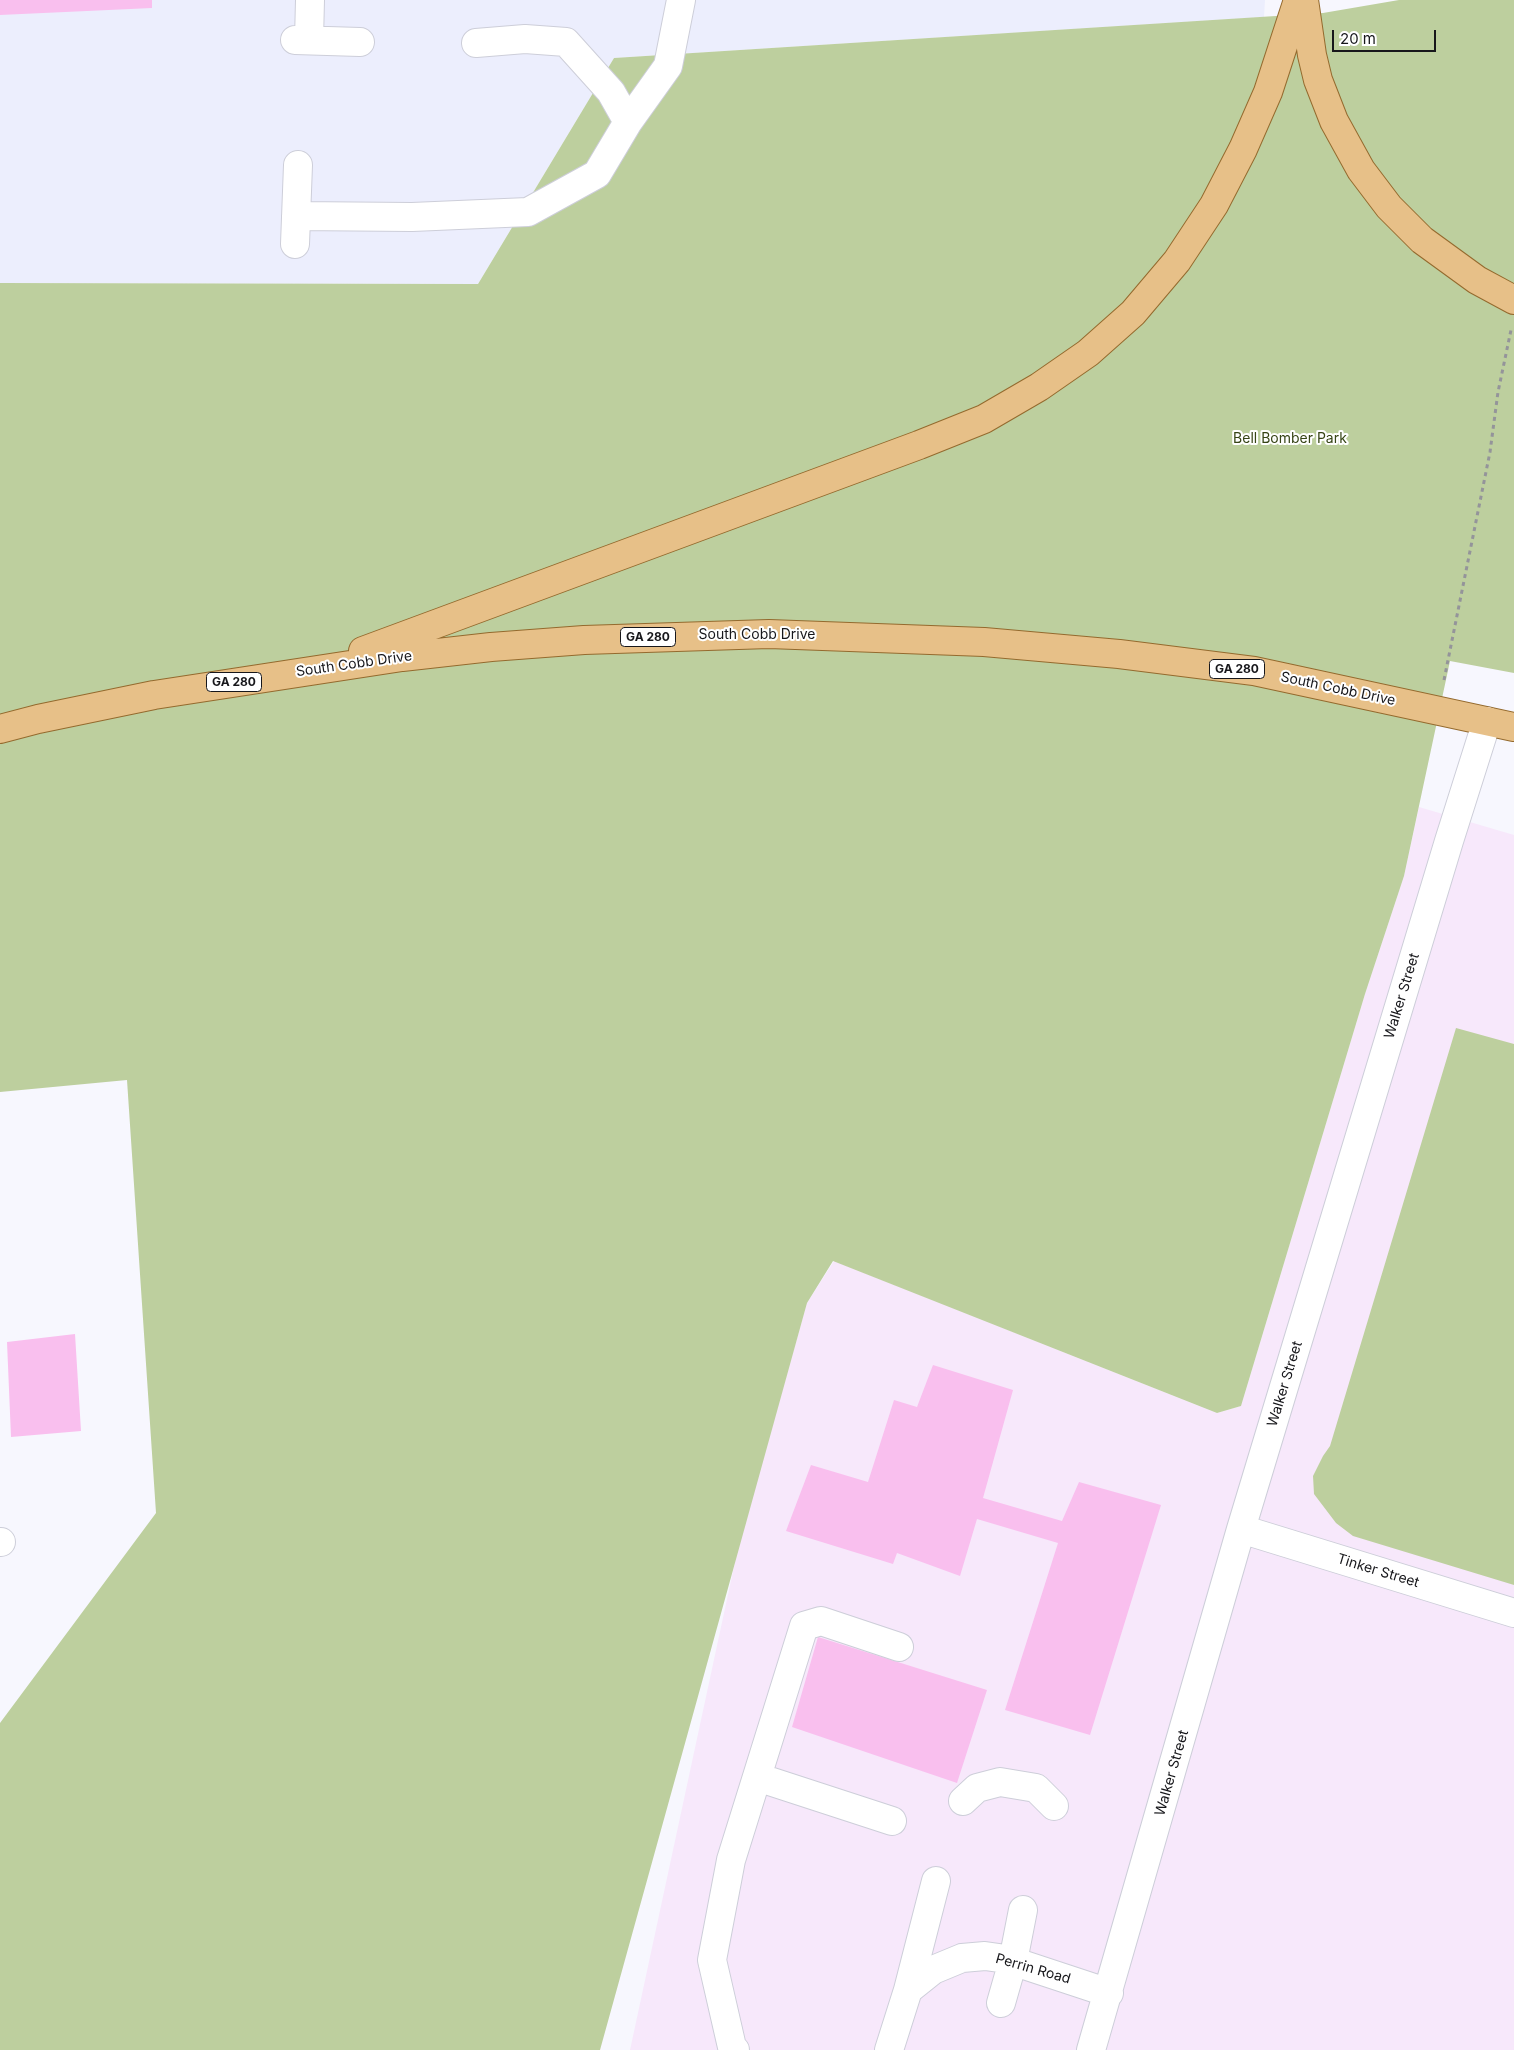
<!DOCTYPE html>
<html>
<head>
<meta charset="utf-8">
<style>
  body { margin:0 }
  #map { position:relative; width:1514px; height:2050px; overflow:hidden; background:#f7f7fe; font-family:Inter,sans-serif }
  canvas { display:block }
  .scale { position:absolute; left:1332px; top:30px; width:104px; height:22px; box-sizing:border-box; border:2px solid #17171b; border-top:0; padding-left:6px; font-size:15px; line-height:18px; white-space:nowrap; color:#17171b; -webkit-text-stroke:4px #fff; paint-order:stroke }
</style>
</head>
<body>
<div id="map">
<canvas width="1514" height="2050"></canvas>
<div class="scale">20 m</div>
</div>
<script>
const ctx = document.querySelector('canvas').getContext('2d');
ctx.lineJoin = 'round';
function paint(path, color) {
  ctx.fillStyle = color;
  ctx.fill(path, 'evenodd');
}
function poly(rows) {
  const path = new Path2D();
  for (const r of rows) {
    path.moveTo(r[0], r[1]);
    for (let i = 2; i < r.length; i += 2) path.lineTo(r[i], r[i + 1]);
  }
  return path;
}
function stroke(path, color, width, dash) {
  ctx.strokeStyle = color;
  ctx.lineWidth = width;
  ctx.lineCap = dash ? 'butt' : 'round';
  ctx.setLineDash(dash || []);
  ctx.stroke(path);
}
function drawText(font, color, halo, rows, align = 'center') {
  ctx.font = font + ' Inter,sans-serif';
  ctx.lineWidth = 4;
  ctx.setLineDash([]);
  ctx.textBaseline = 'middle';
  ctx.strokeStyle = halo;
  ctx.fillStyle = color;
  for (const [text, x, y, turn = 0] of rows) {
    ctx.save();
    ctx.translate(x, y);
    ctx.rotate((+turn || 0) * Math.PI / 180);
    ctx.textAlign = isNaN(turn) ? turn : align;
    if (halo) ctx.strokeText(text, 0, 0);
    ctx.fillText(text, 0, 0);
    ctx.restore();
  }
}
paint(poly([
  [0,0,1265,0,1264,17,614,58,478,284,0,283]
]), '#eceefd');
paint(poly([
  [1419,807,1514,835,1514,2050,630,2050,738,1548,807,1303,834,1261,1217,1413,1241,1406,1365,994,1404,876]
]), '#f7e8fb');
paint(poly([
  [1399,0,1514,0,1514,673,1450,661,1404,876,1365,994,1241,1406,1217,1413,833,1261,807,1303,600,2050,0,2050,0,1723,156,1513,127,1080,0,1092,0,283,478,284,614,58,1323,13],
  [1456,1028,1514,1044,1514,1585,1353,1536,1336,1523,1314,1494,1313,1476,1323,1456,1330,1446]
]), '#bdcf9e');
paint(poly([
  [0,0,152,0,152,8,0,15],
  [75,1334,81,1431,11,1437,7,1342],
  [933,1365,1013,1390,983,1498,1062,1521,1079,1482,1161,1505,1090,1735,1005,1710,1058,1543,977,1519,960,1576,897,1553,893,1564,786,1531,811,1465,868,1482,894,1400,917,1407],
  [818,1637,987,1690,957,1783,792,1727]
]), '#f9bfee');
const minor = poly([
  [295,40,360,42],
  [309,40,310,0],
  [476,43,525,39,566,42,611,92,628,122],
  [296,216,412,217,528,212,597,174,628,122,668,66,681,0],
  [295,244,298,165],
  [1241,1529,1514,1613],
  [0,1542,1,1542],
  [757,1777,892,1821],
  [963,1801,977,1788,1000,1782,1036,1788,1054,1806],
  [908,1990,936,1881],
  [1001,2003,1013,1961,1023,1910],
  [735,2050,732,2047,712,1960,731,1860,804,1626,821,1621,899,1647],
  [889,2050,908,1990,933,1970,962,1958,985,1956,1006,1959,1109,1993],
  [1091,2050,1241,1529,1449,841,1487,721]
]);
const major = poly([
  [1304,0,1312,55,1318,80,1334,121,1361,170,1389,207,1422,240,1477,280,1514,300],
  [363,651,919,445,984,419,1039,387,1088,353,1133,313,1177,261,1214,205,1243,149,1268,92,1298,0],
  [0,729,38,719,154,695,402,657,491,647,584,640,769,634,984,642,1119,654,1254,671,1514,727]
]);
stroke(minor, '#cdced9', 30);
stroke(major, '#946a2e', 30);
stroke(poly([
  [1444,680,1490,452,1498,392,1511,330]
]), '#94949a', 3, [4, 4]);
stroke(minor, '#fff', 28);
stroke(major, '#e7c088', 28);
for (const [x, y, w] of [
  [648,637,55],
  [1237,669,55],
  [234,682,55]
]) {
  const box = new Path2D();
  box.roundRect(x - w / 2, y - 9.5, w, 19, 4);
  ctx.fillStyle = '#fff';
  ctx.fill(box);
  stroke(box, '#17171b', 1);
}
drawText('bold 12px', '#17171b', null, [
  ["GA 280",648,637],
  ["GA 280",1237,669],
  ["GA 280",234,682]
]);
drawText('14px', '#364415', '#fff', [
  ["Bell Bomber Park",1290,439]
]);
drawText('14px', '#17171b', '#fff', [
  ["South Cobb Drive",757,635],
  ["South Cobb Drive",354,664,-8],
  ["South Cobb Drive",1338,689,12],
  ["Walker Street",1402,996,-73],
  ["Walker Street",1285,1384,-73],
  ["Tinker Street",1378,1571,17],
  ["Walker Street",1172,1773,-74],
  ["Perrin Road",1033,1969,16]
]);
</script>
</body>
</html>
